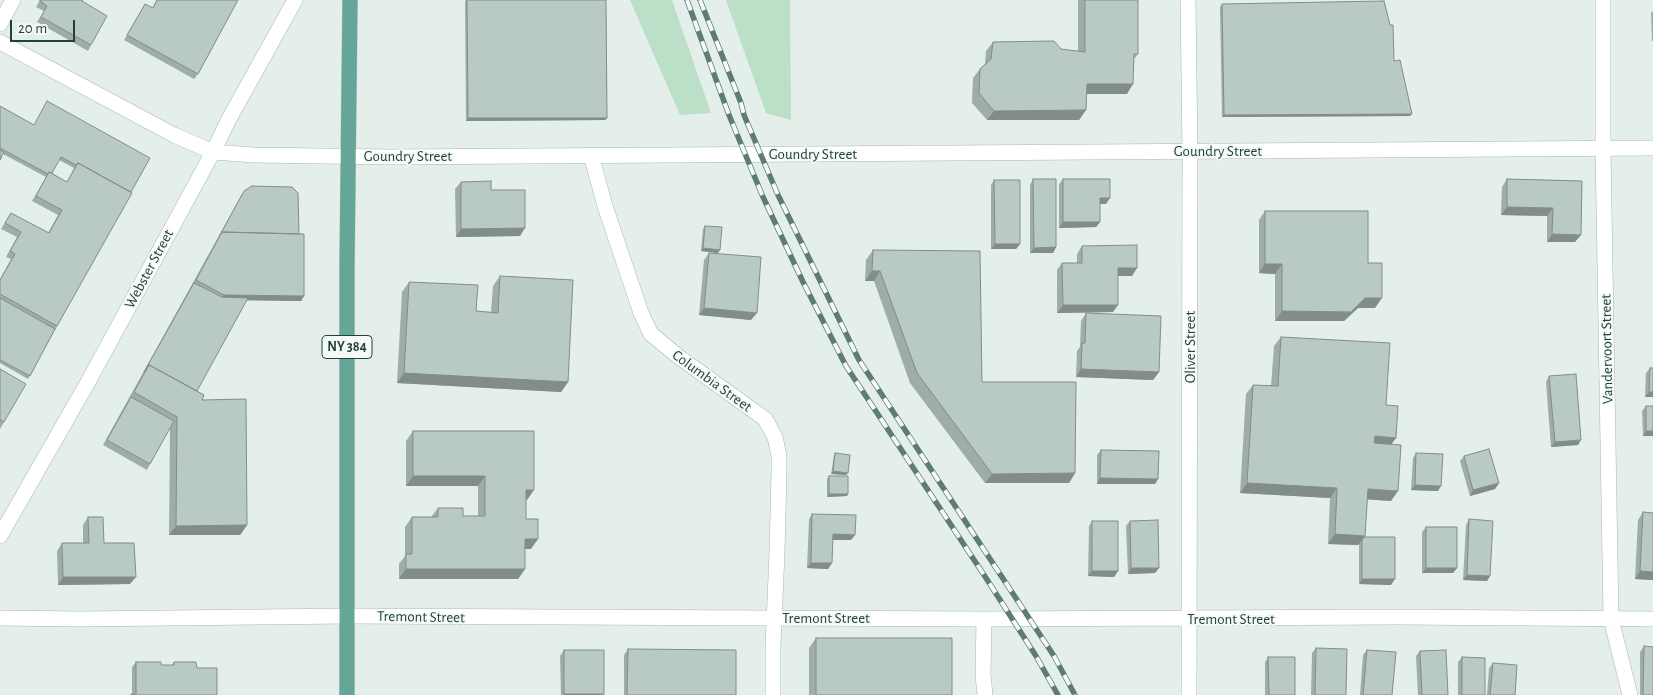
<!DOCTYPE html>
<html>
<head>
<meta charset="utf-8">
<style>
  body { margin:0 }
  #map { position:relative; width:1653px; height:695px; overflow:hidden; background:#e4eeea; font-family:"Alegreya Sans",sans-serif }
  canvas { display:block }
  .scale { position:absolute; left:10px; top:20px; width:65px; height:22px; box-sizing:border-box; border:2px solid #22413a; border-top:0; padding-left:6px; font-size:15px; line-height:18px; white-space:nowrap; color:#22413a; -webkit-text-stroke:4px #f5faf8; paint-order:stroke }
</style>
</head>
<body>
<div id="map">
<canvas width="1653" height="695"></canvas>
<div class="scale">20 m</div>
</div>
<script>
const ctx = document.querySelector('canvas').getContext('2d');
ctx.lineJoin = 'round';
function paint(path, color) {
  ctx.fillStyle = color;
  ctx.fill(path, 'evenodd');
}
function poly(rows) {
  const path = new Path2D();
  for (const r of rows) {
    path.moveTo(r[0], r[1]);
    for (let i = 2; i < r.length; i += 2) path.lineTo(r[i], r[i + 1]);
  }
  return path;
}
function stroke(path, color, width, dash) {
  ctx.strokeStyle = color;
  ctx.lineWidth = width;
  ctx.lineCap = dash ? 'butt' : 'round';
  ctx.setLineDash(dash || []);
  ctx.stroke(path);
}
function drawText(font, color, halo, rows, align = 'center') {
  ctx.font = font + ' "Alegreya Sans",sans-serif';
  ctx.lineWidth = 4;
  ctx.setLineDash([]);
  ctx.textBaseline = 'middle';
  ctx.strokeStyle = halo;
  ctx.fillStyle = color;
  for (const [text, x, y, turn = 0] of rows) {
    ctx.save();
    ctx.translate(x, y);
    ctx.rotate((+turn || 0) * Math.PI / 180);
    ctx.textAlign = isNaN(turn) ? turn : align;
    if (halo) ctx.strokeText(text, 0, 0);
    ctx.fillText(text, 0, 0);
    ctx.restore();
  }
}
paint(poly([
  [630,0,672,0,711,113,680,115],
  [726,0,790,0,791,120,766,113]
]), '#bbe0c7');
const minor = poly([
  [1188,0,1190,151,1189,695],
  [1603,0,1603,148,1611,619,1630,695],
  [0,24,13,0],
  [591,155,605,206,641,313,651,334,679,357,765,419,775,437,779,456,779,472,777,552,773,646,773,695],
  [0,618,79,619,347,616,984,619,1398,617,1653,619],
  [984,619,983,675,985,695]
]);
const tertiary = poly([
  [0,42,174,135,213,152,254,155,390,157,1653,148],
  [0,536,88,382,213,152,229,119,295,0]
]);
const primary = poly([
  [347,695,347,264,350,0]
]);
stroke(minor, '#a6b7b2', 16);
stroke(tertiary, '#a6b7b2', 16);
stroke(primary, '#c1cac8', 16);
stroke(minor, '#fff', 15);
stroke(tertiary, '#fff', 15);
stroke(primary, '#66a699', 15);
const rail = poly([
  [687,0,729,115,763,197,803,282,846,366,986,578,1036,656,1058,695],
  [700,0,741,103,744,115,778,195,859,360,1054,656,1075,695]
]);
stroke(rail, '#5c7c75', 5.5);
stroke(rail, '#f5faf8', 4, [11]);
paint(poly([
  [40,0,83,0,82,1,91,45,88,51,37,22,44,11,36,7],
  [157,0,238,0,198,74,194,79,124,40,145,4,152,8],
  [466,0,606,0,607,118,605,120,466,121,465,1],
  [1078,0,1138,0,1138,54,1134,59,1127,94,1086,94,1086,110,1079,120,987,120,972,103,973,78,980,69,985,64,986,51,993,42,1078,51],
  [1222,4,1394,61,1410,116,1222,117,1220,7],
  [1653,11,1653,41,1652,41,1651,13],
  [0,106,33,125,150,158,28,379,0,363,0,279,11,259,6,257,17,237,1,229,11,213,48,233,58,215,32,201,46,177,3,154,0,160],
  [59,160,74,168,67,182,52,173],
  [1033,179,1056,247,1053,253,1030,253,1030,185],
  [1063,179,1106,204,1100,204,1100,222,1096,227,1059,228,1059,184],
  [1507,179,1582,181,1575,242,1547,242,1547,216,1501,215,1502,187],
  [994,180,1020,244,1016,249,991,249,991,185],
  [461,182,491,190,520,236,456,237,455,189],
  [242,194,299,234,304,296,301,301,246,300,197,391,202,400,247,525,240,535,169,535,170,428,150,464,147,470,103,445],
  [1265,211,1368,263,1375,308,1358,308,1344,321,1275,321,1275,274,1259,273,1259,220],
  [705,226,718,253,701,251,703,229],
  [1082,246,1132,276,1118,276,1113,312,1057,313,1057,270,1062,263,1077,263,1077,254],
  [873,250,982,382,1075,473,1069,483,985,483,910,383,874,281,865,281,866,260],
  [709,253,751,320,699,315,704,260],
  [500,276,568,382,561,392,397,383,402,292,409,282,476,311,491,312,493,286],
  [1086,313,1159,372,1153,380,1076,377,1077,351,1080,347,1081,321],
  [1281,337,1386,405,1396,438,1391,445,1391,501,1367,499,1365,536,1364,537,1391,585,1359,584,1359,545,1328,544,1330,498,1240,493,1246,394,1253,385,1271,386,1274,346],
  [1650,368,1653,397,1645,397,1646,373],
  [0,369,4,422,0,429],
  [1549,376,1578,445,1551,447,1546,382],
  [1646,406,1653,436,1643,436,1642,411],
  [413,431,527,500,526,500,526,519,531,549,525,549,525,569,518,579,399,579,399,564,405,556,405,527,412,517,431,517,438,508,463,516,478,516,478,486,406,486,406,441],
  [1101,450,1158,479,1155,484,1097,484,1097,455],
  [835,453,846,475,831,474,834,455],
  [1416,453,1438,491,1411,490,1413,458],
  [1464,456,1499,483,1495,489,1470,496,1460,461],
  [829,476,848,494,847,496,827,497,827,479],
  [1643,512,1653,513,1653,580,1635,579,1638,520],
  [812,514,855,535,851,540,832,540,832,563,828,569,807,568,809,519],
  [88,517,104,543,130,584,58,585,57,551,62,543,83,543,83,525],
  [1469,519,1490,576,1487,581,1463,580,1466,525],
  [1092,521,1118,571,1114,577,1088,576,1089,526],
  [1130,521,1159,568,1155,573,1128,574,1126,526],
  [1426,527,1457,568,1453,573,1422,573,1422,532],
  [816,638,952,695,809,695,809,648],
  [1644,646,1653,695,1640,695,1640,652],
  [1316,648,1346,695,1311,695,1312,653],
  [628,649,736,695,624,695,624,655],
  [564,650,604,694,604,695,561,695,560,656],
  [1367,650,1392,695,1360,695,1363,655],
  [1420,651,1448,695,1418,695,1416,656],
  [1268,657,1295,695,1265,695,1265,662],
  [1462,657,1485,695,1458,695,1458,662],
  [136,662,161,665,172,665,174,662,197,668,217,695,131,695,132,694,132,667],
  [1493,663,1515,695,1487,695,1489,668]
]), '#9fada8');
paint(poly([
  [1087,84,1133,84,1127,94,1080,94],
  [1086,110,1079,120,987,120,994,111],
  [1412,114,1410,116,1222,117,1224,115],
  [468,118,607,118,605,120,466,121],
  [1100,198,1110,198,1106,204,1096,204],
  [1507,207,1553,208,1547,216,1501,215],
  [1063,222,1100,222,1096,227,1059,228],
  [525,228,520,236,456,237,461,229],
  [1552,234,1581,235,1575,242,1547,242],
  [995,244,1020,244,1016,249,991,249],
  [1056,247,1053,253,1030,253,1034,248],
  [703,248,720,250,718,253,701,251],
  [1265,264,1282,264,1275,274,1259,273],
  [1118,268,1137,268,1132,276,1112,276],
  [872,271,880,271,874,281,865,281],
  [224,295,304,296,301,301,220,300],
  [1365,298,1382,298,1375,308,1358,308,1344,321,1275,321,1282,311],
  [1063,305,1118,305,1113,312,1057,313],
  [704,308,757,313,751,320,699,315],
  [1081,369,1159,372,1153,380,1076,377],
  [404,373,568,382,561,392,397,383],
  [1649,392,1653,392,1653,397,1645,397],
  [1646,431,1653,431,1653,436,1643,436],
  [1375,436,1396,438,1389,447,1368,446],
  [1581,440,1578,445,1551,447,1555,442],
  [833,471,848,473,846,475,831,474],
  [1075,473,1069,483,985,483,992,474],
  [413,476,485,476,478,486,406,486],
  [1100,478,1158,479,1155,484,1097,484],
  [1247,483,1337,488,1330,498,1240,493],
  [1499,483,1495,489,1470,496,1473,490],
  [1415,485,1441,486,1438,491,1411,490],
  [1368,489,1398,491,1391,501,1361,499],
  [526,490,534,490,527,500,519,499],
  [829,494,848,494,847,496,827,497],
  [247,525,240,535,169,535,176,526],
  [833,534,855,535,851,540,829,540],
  [1335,534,1365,536,1358,545,1328,544],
  [525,539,538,539,531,549,518,549],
  [811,563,832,563,828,569,807,568],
  [1131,568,1159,568,1155,573,1128,574],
  [1426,568,1457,568,1453,573,1422,573],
  [406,569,525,569,518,579,399,579],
  [1092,571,1118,571,1114,577,1088,576],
  [1640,571,1653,572,1653,580,1635,579],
  [1467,575,1490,576,1487,581,1463,580],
  [63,577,136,577,130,584,58,585],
  [1362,579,1395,579,1391,585,1359,584],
  [564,694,604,694,604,695,564,695]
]), '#828d88');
const building = poly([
  [40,0,83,0,82,1,107,16,91,45,41,17,47,6,40,1,40,0],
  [157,0,238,0,198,74,127,35,145,4,153,8,157,0],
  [467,0,606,0,607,118,468,118,467,0],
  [1085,0,1138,0,1138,54,1134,54,1133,84,1087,84,1086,110,994,111,979,93,980,69,991,59,993,42,1054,41,1061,49,1085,52,1085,0],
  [1384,1,1390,25,1393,25,1394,61,1400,60,1412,114,1224,115,1222,4,1384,1],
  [47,101,150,158,131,192,78,163,76,165,61,157,52,173,49,172,48,174,0,148,0,106,34,125,47,101],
  [0,150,4,152,0,160,0,150],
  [78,163,132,193,57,326,0,294,0,280,15,254,10,251,21,232,5,223,11,213,49,233,62,210,36,196,49,172,67,182,78,163],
  [1033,179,1056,179,1056,247,1034,248,1033,179],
  [1063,179,1110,179,1110,198,1100,198,1100,222,1063,222,1063,179],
  [1507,179,1582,181,1581,235,1552,234,1553,208,1507,207,1507,179],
  [994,180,1020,180,1020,244,995,244,994,180],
  [491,181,491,190,525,190,525,228,461,229,461,182,491,181],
  [252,186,292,187,298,193,299,234,222,232,220,235,244,191,252,186],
  [1265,211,1368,211,1368,263,1382,263,1382,298,1365,298,1351,312,1282,311,1282,264,1265,264,1265,211],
  [705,226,722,227,720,250,703,248,705,226],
  [222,232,304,234,304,296,224,295,196,280,222,232],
  [1137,245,1137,268,1118,268,1118,305,1063,305,1062,263,1082,263,1082,246,1137,245],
  [873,250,980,251,982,382,1076,382,1075,473,992,474,917,373,880,271,872,271,873,250],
  [709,253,761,257,757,313,704,308,709,253],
  [500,276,573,280,568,382,404,373,409,282,478,285,476,311,498,313,500,276],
  [194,283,222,297,248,298,197,391,149,365,144,372,194,283],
  [0,298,55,329,30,376,0,360,0,298],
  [1086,313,1161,316,1159,372,1081,369,1082,343,1085,343,1086,313],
  [1281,337,1390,343,1386,405,1398,406,1396,438,1375,436,1374,443,1401,445,1398,491,1368,489,1365,536,1335,534,1337,488,1247,483,1253,385,1278,386,1281,337],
  [149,365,204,395,202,400,246,399,247,525,176,526,177,417,134,392,149,365],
  [1650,368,1653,368,1653,392,1649,392,1650,368],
  [0,369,26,384,4,422,0,420,0,369],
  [1576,374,1581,440,1555,442,1549,376,1576,374],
  [131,397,174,421,150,464,107,440,131,397],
  [1646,406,1653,406,1653,431,1646,431,1646,406],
  [413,431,534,431,534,490,526,490,526,519,538,519,538,539,525,539,525,569,406,569,406,554,412,554,412,517,438,517,438,508,463,508,463,516,485,516,485,476,413,476,413,431],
  [1489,449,1499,483,1473,490,1464,456,1489,449],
  [1101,450,1159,451,1158,479,1100,478,1101,450],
  [835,453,850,455,848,473,833,471,835,453],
  [1416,453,1443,454,1441,486,1415,485,1416,453],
  [829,476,848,476,848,494,829,494,829,476],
  [1643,512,1653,513,1653,572,1640,571,1643,512],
  [812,514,856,515,855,535,833,534,832,563,811,563,812,514],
  [88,517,103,517,104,543,134,543,136,577,63,577,62,543,89,543,88,517],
  [1469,519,1493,521,1490,576,1467,575,1469,519],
  [1158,520,1159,568,1131,568,1130,521,1158,520],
  [1092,521,1118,521,1118,571,1092,571,1092,521],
  [1426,527,1457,527,1457,568,1426,568,1426,527],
  [1364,537,1395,537,1395,579,1362,579,1362,540,1364,537],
  [816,638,952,638,952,695,816,695,816,638],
  [1644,646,1653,647,1653,695,1643,695,1644,646],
  [1316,648,1347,649,1346,695,1315,695,1316,648],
  [628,649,736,650,736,695,627,695,628,649],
  [564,650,604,650,604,694,564,694,564,650],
  [1367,650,1396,652,1392,695,1363,695,1367,650],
  [1446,650,1448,695,1422,695,1420,651,1446,650],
  [1268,657,1295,657,1295,695,1269,695,1268,657],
  [1462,657,1485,658,1485,695,1462,695,1462,657],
  [136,662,161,662,161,665,174,665,174,662,196,662,197,668,217,668,217,695,131,695,131,694,136,694,136,662],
  [1493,663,1517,665,1515,695,1490,695,1493,663]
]);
paint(building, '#b9c9c3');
stroke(building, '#828d88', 1);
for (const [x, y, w] of [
  [347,347,50]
]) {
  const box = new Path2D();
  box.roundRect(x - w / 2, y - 11.5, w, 23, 4);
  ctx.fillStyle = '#f5faf8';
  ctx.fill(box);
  stroke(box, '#22413a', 1);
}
drawText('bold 14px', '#22413a', null, [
  ["NY 384",347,347]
]);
drawText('15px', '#22413a', '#f5faf8', [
  ["Goundry Street",1218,151],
  ["Goundry Street",813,154],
  ["Goundry Street",408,156],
  ["Webster Street",149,269,-62],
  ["Oliver Street",1190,347,-90],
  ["Vandervoort Street",1607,349,-91],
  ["Columbia Street",712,381,36],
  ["Tremont Street",421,617,1],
  ["Tremont Street",826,618],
  ["Tremont Street",1231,619]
]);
</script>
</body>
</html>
